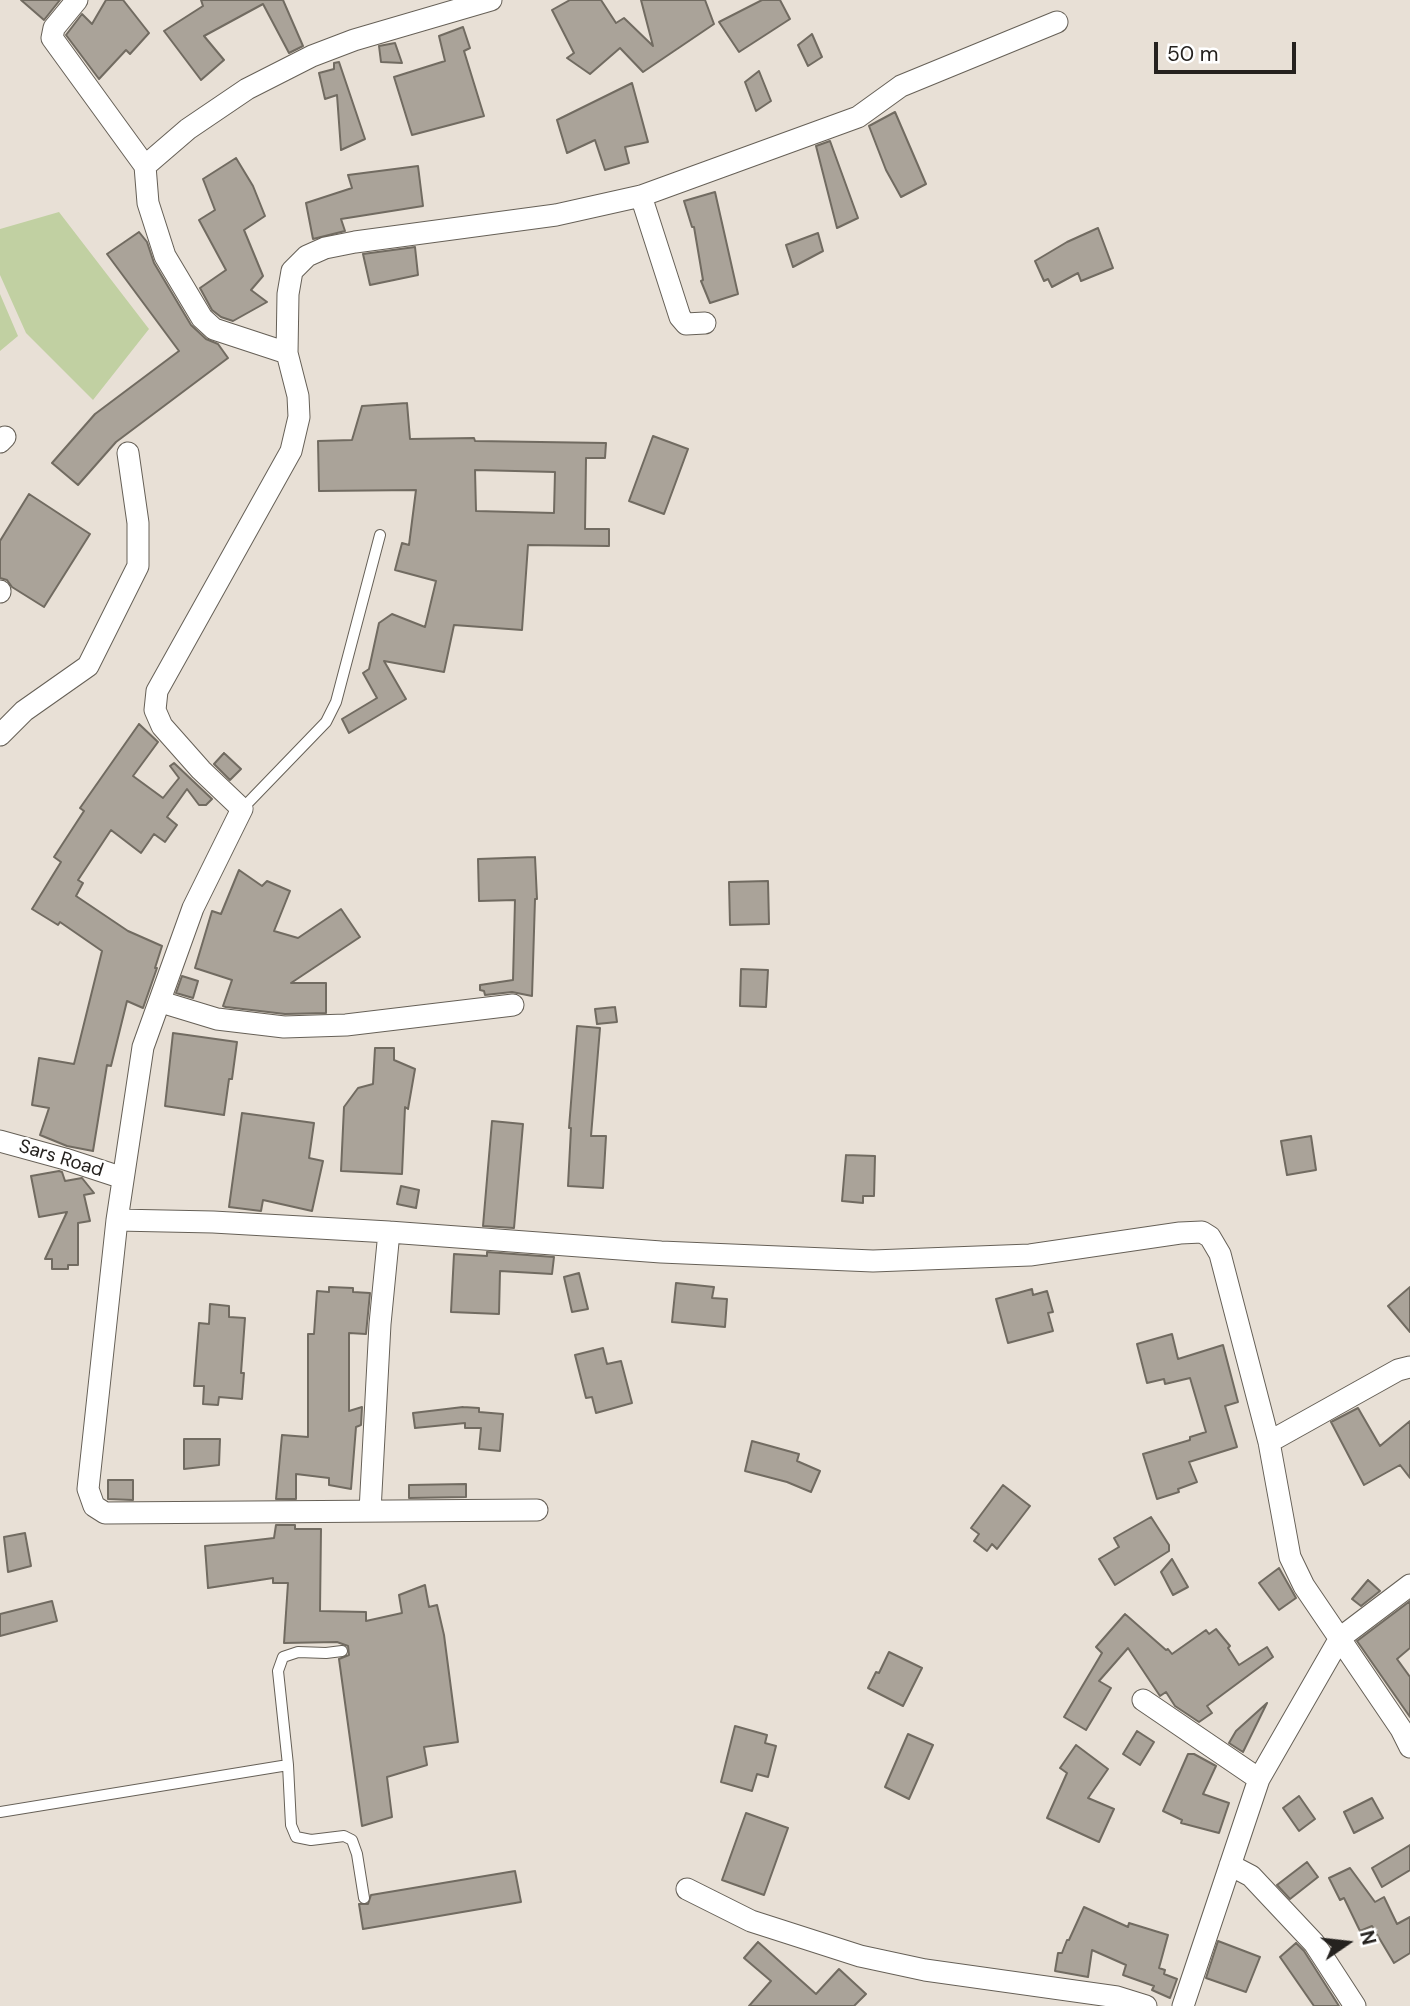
<!DOCTYPE html>
<html>
<head>
<meta charset="utf-8">
<style>
  body { margin:0 }
  #map { position:relative; width:1410px; height:2006px; overflow:hidden; background:#e8e0d6; font-family:"DM Sans",sans-serif }
  canvas { display:block }
  .north { position:absolute; left:1312px; top:1908px; width:70px; height:70px; -webkit-text-stroke:5px #fff; paint-order:stroke; rotate:76deg; font-size:19px; font-weight:700; line-height:28px; text-align:center; color:#25221f }
  .north::after { content:''; display:block; margin:auto; width:24px; height:32px; background:#25221f; clip-path:polygon(50% 0,100% 100%,50% 72%,0 100%) }
  .scale { position:absolute; left:1154px; top:42px; width:142px; height:32px; box-sizing:border-box; border:4px solid #25221f; border-top:0; padding-left:9px; font-size:21px; line-height:24px; white-space:nowrap; color:#25221f; -webkit-text-stroke:5px #fff; paint-order:stroke }
</style>
</head>
<body>
<div id="map">
<canvas width="1410" height="2006"></canvas>
<div class="north">N</div>
<div class="scale">50 m</div>
</div>
<script>
const ctx = document.querySelector('canvas').getContext('2d');
ctx.lineJoin = 'round';
function paint(path, color) {
  ctx.fillStyle = color;
  ctx.fill(path, 'evenodd');
}
function poly(rows) {
  const path = new Path2D();
  for (const r of rows) {
    path.moveTo(r[0], r[1]);
    for (let i = 2; i < r.length; i += 2) path.lineTo(r[i], r[i + 1]);
  }
  return path;
}
function stroke(path, color, width, dash) {
  ctx.strokeStyle = color;
  ctx.lineWidth = width;
  ctx.lineCap = dash ? 'butt' : 'round';
  ctx.setLineDash(dash || []);
  ctx.stroke(path);
}
function drawText(font, color, halo, rows, align = 'center') {
  ctx.font = font + ' "DM Sans",sans-serif';
  ctx.lineWidth = 5;
  ctx.setLineDash([]);
  ctx.textBaseline = 'middle';
  ctx.strokeStyle = halo;
  ctx.fillStyle = color;
  for (const [text, x, y, turn = 0] of rows) {
    ctx.save();
    ctx.translate(x, y);
    ctx.rotate((+turn || 0) * Math.PI / 180);
    ctx.textAlign = isNaN(turn) ? turn : align;
    if (halo) ctx.strokeText(text, 0, 0);
    ctx.fillText(text, 0, 0);
    ctx.restore();
  }
}
paint(poly([
  [59,212,149,329,93,400,26,333,0,275,0,229],
  [0,294,18,336,0,351]
]), '#c1d0a2');
const building = poly([
  [21,0,60,0,44,20,21,0],
  [106,0,123,0,149,33,130,54,126,50,99,79,66,35,82,14,92,24,106,0],
  [201,0,283,0,303,46,289,53,263,4,204,36,224,60,201,80,164,31,203,6,201,0],
  [570,0,601,0,616,23,624,18,653,46,641,0,705,0,714,24,643,72,620,48,590,74,567,58,574,53,552,10,570,0],
  [762,0,780,0,790,19,739,52,719,22,762,0],
  [463,27,470,48,464,51,484,116,412,135,394,77,445,61,439,36,463,27],
  [812,34,822,57,808,66,798,45,812,34],
  [395,43,402,63,381,62,379,46,395,43],
  [339,62,365,139,341,150,337,95,325,99,319,73,334,69,334,63,339,62],
  [759,71,771,101,756,111,745,82,759,71],
  [632,83,648,142,625,147,629,163,605,170,595,140,567,153,557,120,632,83],
  [895,112,926,184,901,197,886,170,869,126,895,112],
  [830,141,858,218,837,228,816,146,830,141],
  [236,158,253,186,265,216,244,230,263,276,251,290,267,302,233,321,221,317,212,310,200,288,226,270,199,220,215,210,203,179,236,158],
  [418,166,423,206,341,219,345,231,313,239,306,203,352,188,348,175,418,166],
  [715,192,738,294,710,303,701,281,703,280,694,227,692,227,684,201,715,192],
  [1098,228,1113,268,1081,281,1078,273,1052,287,1048,279,1044,281,1035,261,1067,242,1098,228],
  [139,232,147,242,154,263,191,325,206,339,218,344,228,358,116,442,78,485,52,463,95,414,179,351,107,254,139,232],
  [818,233,823,251,793,267,786,245,818,233],
  [415,247,418,275,370,285,363,254,415,247],
  [407,403,410,439,474,438,475,441,606,443,605,458,586,458,585,529,609,529,609,546,528,545,522,630,454,625,444,672,384,661,406,699,349,733,342,719,377,698,363,673,369,669,379,623,392,614,425,627,436,581,395,570,402,543,409,545,416,490,319,491,318,441,352,440,362,406,407,403],
  [475,470,555,472,554,513,476,511,475,470],
  [653,436,688,449,664,514,629,501,653,436],
  [29,494,90,534,44,607,12,587,7,580,0,578,0,541,29,494],
  [139,724,158,742,133,776,163,798,179,778,170,766,174,763,212,799,206,805,199,805,187,789,167,817,177,825,165,842,154,834,141,853,111,830,78,880,83,883,76,896,128,931,162,946,155,968,157,968,143,1008,127,1001,111,1066,107,1065,93,1151,67,1146,40,1135,49,1108,32,1105,39,1058,74,1064,102,951,60,922,58,925,32,909,61,862,54,857,84,811,80,808,139,724],
  [224,753,241,769,230,780,214,764,224,753],
  [535,857,537,899,535,899,532,996,512,992,485,995,484,991,480,990,480,985,513,980,515,900,479,901,478,859,535,857],
  [239,870,262,886,267,881,290,891,274,931,298,938,341,909,360,937,291,983,326,983,326,1013,285,1014,226,1007,223,1006,232,980,195,968,212,911,221,914,239,870],
  [768,881,769,924,730,925,729,882,768,881],
  [741,969,768,970,766,1007,740,1006,741,969],
  [182,976,198,981,193,998,176,993,182,976],
  [615,1007,617,1022,597,1024,595,1009,615,1007],
  [577,1026,600,1028,591,1136,606,1136,603,1188,568,1186,571,1128,569,1128,577,1026],
  [173,1033,237,1042,232,1079,229,1079,224,1115,165,1106,173,1033],
  [375,1048,394,1048,394,1060,415,1069,408,1109,405,1107,402,1174,341,1171,344,1107,358,1088,373,1084,375,1048],
  [242,1113,314,1123,309,1158,323,1161,312,1211,263,1200,261,1211,229,1207,242,1113],
  [492,1121,523,1124,514,1228,483,1226,492,1121],
  [1311,1136,1316,1170,1287,1175,1281,1141,1311,1136],
  [846,1155,875,1156,874,1196,863,1196,863,1203,842,1201,846,1155],
  [59,1171,62,1172,65,1181,82,1178,94,1193,84,1195,90,1221,78,1223,78,1265,68,1265,68,1269,52,1269,52,1259,45,1259,67,1212,39,1217,31,1176,59,1171],
  [401,1186,419,1190,416,1208,397,1204,401,1186],
  [487,1252,554,1257,552,1274,500,1271,499,1314,451,1312,454,1254,487,1256,487,1252],
  [579,1273,588,1309,572,1312,564,1277,579,1273],
  [676,1283,714,1287,712,1298,727,1299,725,1327,672,1322,676,1283],
  [329,1287,353,1288,353,1292,370,1293,366,1334,349,1333,349,1411,362,1407,361,1425,356,1427,351,1489,329,1485,329,1478,296,1474,296,1499,276,1499,282,1435,308,1437,308,1334,314,1334,317,1291,329,1292,329,1287],
  [1410,1287,1410,1332,1388,1306,1410,1287],
  [1032,1289,1033,1295,1047,1291,1053,1312,1048,1313,1053,1331,1008,1343,996,1299,1032,1289],
  [210,1304,229,1306,229,1317,245,1318,241,1373,244,1373,242,1399,219,1397,218,1405,203,1404,204,1386,194,1386,199,1323,209,1324,210,1304],
  [1172,1334,1178,1359,1223,1345,1238,1402,1225,1406,1237,1447,1189,1462,1197,1482,1178,1489,1179,1492,1157,1499,1143,1454,1190,1440,1190,1437,1206,1432,1190,1378,1165,1384,1164,1379,1147,1383,1137,1344,1172,1334],
  [603,1348,607,1364,621,1361,632,1403,596,1413,592,1397,586,1398,575,1355,603,1348],
  [463,1407,479,1408,479,1412,503,1414,500,1451,479,1449,481,1428,465,1428,465,1423,415,1428,413,1413,463,1407],
  [1358,1408,1380,1446,1410,1421,1410,1478,1400,1465,1364,1485,1331,1422,1358,1408],
  [184,1439,220,1439,219,1465,184,1469,184,1439],
  [752,1441,799,1454,797,1461,820,1471,811,1492,787,1482,745,1471,752,1441],
  [108,1480,133,1480,133,1500,108,1499,108,1480],
  [466,1484,466,1497,409,1498,409,1485,466,1484],
  [1003,1485,1030,1506,997,1549,992,1544,987,1551,974,1541,979,1534,971,1528,1003,1485],
  [1151,1517,1169,1545,1169,1551,1115,1585,1099,1559,1119,1547,1114,1538,1151,1517],
  [276,1525,295,1525,295,1529,321,1529,320,1611,366,1612,366,1621,402,1613,399,1595,425,1585,429,1607,437,1605,444,1635,458,1742,424,1747,427,1765,387,1777,392,1817,362,1826,339,1659,349,1655,348,1646,337,1642,284,1643,288,1583,273,1583,273,1578,208,1588,205,1546,274,1538,276,1525],
  [25,1533,31,1566,8,1572,4,1537,25,1533],
  [1172,1559,1188,1587,1173,1595,1161,1572,1172,1559],
  [1279,1568,1296,1598,1279,1610,1259,1583,1279,1568],
  [1368,1580,1380,1591,1361,1606,1352,1599,1368,1580],
  [52,1601,57,1621,0,1636,0,1614,52,1601],
  [1410,1601,1410,1648,1397,1659,1410,1677,1410,1717,1357,1641,1410,1601],
  [1125,1614,1166,1650,1168,1649,1172,1654,1206,1630,1209,1634,1216,1629,1230,1646,1228,1648,1239,1665,1267,1647,1273,1657,1207,1706,1212,1713,1199,1722,1175,1706,1166,1692,1160,1696,1128,1648,1099,1681,1111,1688,1086,1730,1064,1717,1102,1653,1096,1647,1125,1614],
  [889,1652,922,1668,903,1706,868,1688,876,1672,879,1673,889,1652],
  [1267,1703,1243,1752,1229,1743,1236,1731,1267,1703],
  [735,1726,767,1735,765,1743,776,1746,768,1777,757,1774,752,1791,721,1782,735,1726],
  [1137,1731,1154,1742,1140,1765,1123,1754,1137,1731],
  [908,1734,933,1745,909,1799,885,1787,908,1734],
  [1076,1745,1108,1769,1088,1798,1114,1809,1099,1842,1047,1818,1067,1773,1060,1768,1076,1745],
  [1188,1754,1194,1754,1216,1766,1203,1794,1229,1803,1219,1833,1181,1823,1182,1820,1163,1811,1188,1754],
  [1299,1796,1315,1819,1299,1831,1283,1808,1299,1796],
  [1372,1798,1383,1818,1354,1833,1344,1812,1372,1798],
  [746,1813,788,1828,764,1895,722,1880,746,1813],
  [1410,1845,1410,1870,1382,1887,1372,1868,1410,1845],
  [1307,1862,1318,1877,1290,1899,1277,1885,1307,1862],
  [1350,1868,1375,1902,1384,1897,1397,1924,1410,1917,1410,1953,1394,1963,1372,1926,1360,1931,1344,1898,1340,1900,1329,1878,1350,1868],
  [515,1871,521,1902,363,1929,359,1904,368,1904,371,1895,515,1871],
  [1084,1907,1128,1927,1129,1923,1168,1935,1159,1968,1165,1970,1164,1974,1177,1979,1170,1998,1152,1990,1154,1986,1123,1975,1126,1965,1092,1950,1088,1977,1055,1971,1058,1953,1062,1953,1067,1940,1069,1940,1084,1907],
  [1218,1941,1260,1957,1246,1992,1206,1978,1218,1941],
  [758,1942,816,1994,839,1969,866,1994,854,2006,749,2006,771,1981,744,1958,758,1942],
  [1296,1943,1304,1951,1339,2006,1314,2006,1280,1957,1296,1943]
]);
paint(building, '#aaa399');
stroke(building, '#716b61', 2);
const service = poly([
  [242,809,326,722,336,702,380,535],
  [342,1651,326,1653,298,1652,283,1657,278,1671,288,1765,291,1825,296,1837,311,1840,344,1836,352,1840,357,1854,364,1898],
  [0,1812,288,1765]
]);
const minor = poly([
  [77,0,54,28,52,38,145,166,148,203,165,256,202,318,214,329,287,353],
  [145,166,188,129,247,89,312,56,354,40,491,0],
  [641,196,680,317,686,324,705,323],
  [0,442,5,437],
  [0,592,0,591],
  [0,735,24,711,88,666,138,566,138,523,128,453],
  [161,1002,217,1019,284,1027,346,1025,513,1005],
  [0,1141,65,1159,123,1178],
  [117,1220,213,1222,389,1232,661,1252,873,1261,1030,1255,1180,1233,1202,1232,1210,1237,1220,1254,1269,1442,1290,1557,1304,1586,1401,1729,1410,1747],
  [1269,1442,1398,1370,1410,1367],
  [537,1510,105,1513,94,1506,88,1489,117,1220,143,1047,193,908,242,809,201,770,162,726,155,710,157,691,291,451,299,417,298,396,287,353,288,294,292,271,307,256,325,248,355,242,556,215,641,196,858,117,901,86,1057,22],
  [370,1511,380,1324,389,1232],
  [1143,1700,1259,1779],
  [1230,1865,1251,1876,1314,1943,1355,2006],
  [687,1889,751,1921,860,1956,925,1970,1117,1997,1146,2006],
  [1183,2006,1259,1779,1340,1638,1410,1585]
]);
stroke(service, '#666057', 12);
stroke(minor, '#666057', 23);
stroke(service, '#fff', 10);
stroke(minor, '#fff', 21);
drawText('19px', '#25221f', '#fff', [
  ["Sars Road",61,1159,17]
]);
</script>
</body>
</html>
